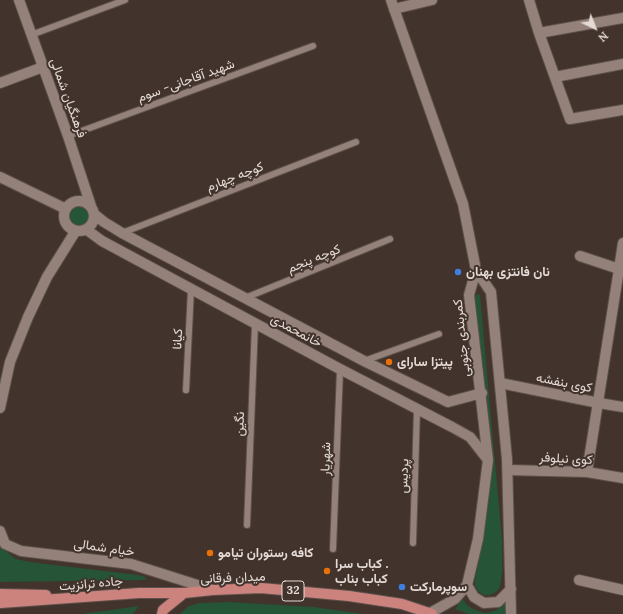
<!DOCTYPE html>
<html>
<head>
<meta charset="utf-8">
<style>
  body { margin:0 }
  #map { position:relative; width:623px; height:614px; overflow:hidden; background:#42332c; font-family:Lora,serif }
  canvas { display:block }
  .north { position:absolute; left:575px; top:8px; width:40px; height:40px; -webkit-text-stroke:3px #42332c; paint-order:stroke; rotate:137deg; font-size:11px; font-weight:700; line-height:16px; text-align:center; color:#e4dad6 }
  .north::after { content:''; display:block; margin:auto; width:14px; height:18px; background:#e4dad6; clip-path:polygon(50% 0,100% 100%,50% 72%,0 100%) }
</style>
</head>
<body>
<div id="map">
<canvas width="623" height="614"></canvas>
<div class="north">N</div>
</div>
<script>
const ctx = document.querySelector('canvas').getContext('2d');
ctx.lineJoin = 'round';
function paint(path, color) {
  ctx.fillStyle = color;
  ctx.fill(path, 'evenodd');
}
function poly(rows) {
  const path = new Path2D();
  for (const r of rows) {
    if (r.length === 3) {
      path.moveTo(r[0] + r[2], r[1]);
      path.arc(r[0], r[1], r[2], 0, 2 * Math.PI);
      continue;
    }
    path.moveTo(r[0], r[1]);
    for (let i = 2; i < r.length; i += 2) path.lineTo(r[i], r[i + 1]);
  }
  return path;
}
function stroke(path, color, width, dash) {
  ctx.strokeStyle = color;
  ctx.lineWidth = width;
  ctx.lineCap = dash ? 'butt' : 'round';
  ctx.setLineDash(dash || []);
  ctx.stroke(path);
}
function drawText(font, color, halo, rows, align = 'center') {
  ctx.font = font + ' Lora,Vazirmatn,serif';
  ctx.lineWidth = 4;
  ctx.setLineDash([]);
  ctx.textBaseline = 'middle';
  ctx.strokeStyle = halo;
  ctx.fillStyle = color;
  for (const [text, x, y, turn = 0] of rows) {
    ctx.save();
    ctx.translate(x, y);
    ctx.rotate((+turn || 0) * Math.PI / 180);
    ctx.textAlign = isNaN(turn) ? turn : align;
    if (halo) ctx.strokeText(text, 0, 0);
    ctx.fillText(text, 0, 0);
    ctx.restore();
  }
}
paint(poly([
  [79,216,10],
  [478,294,480,295,502,540,502,573,500,587,496,592,490,595,484,595,479,592,475,586,475,580,487,515,491,481,488,429,475,296],
  [0,547,16,559,30,562,138,575,145,577,146,580,0,582],
  [463,599,467,605,473,609,484,613,491,612,498,609,506,599,507,614,469,614,455,609],
  [229,602,314,607,363,614,180,614,187,607,199,603],
  [139,606,133,614,82,614]
]), '#255436');
const lane = poly([
  [31,35,125,0],
  [68,136,313,46],
  [122,233,356,142],
  [245,298,390,239],
  [364,361,439,334],
  [186,390,191,289],
  [247,525,255,324],
  [413,543,417,409],
  [333,549,340,370]
]);
const street = poly([
  [529,0,539,33,570,119,623,110],
  [394,9,432,0],
  [539,33,623,18],
  [555,77,623,64],
  [0,83,43,67],
  [623,243,619,269,623,270],
  [580,256,619,269,587,472],
  [500,383,599,403,623,407],
  [508,470,587,472,623,478],
  [579,580,623,590]
]);
const secondary = poly([
  [19,0,68,136,91,206],
  [391,0,463,204,476,270,491,292,507,459,511,614],
  [0,177,66,209],
  [79,216,15],
  [94,214,104,222,122,233,364,361,448,402,482,393],
  [87,230,102,241,338,368,452,427,470,437,488,460],
  [0,408,10,362,28,317,47,277,75,232],
  [0,531,5,544,21,551,131,564,213,590],
  [467,585,474,597,484,603,498,602,511,589],
  [430,613,455,599,467,585,478,539,488,460,469,295,476,270]
]);
const primary = poly([
  [0,594,46,595],
  [0,603,139,593,184,593],
  [162,614,163,610,184,593,213,590,261,588,349,596,402,604,432,614]
]);
stroke(lane, '#5d504a', 8);
stroke(street, '#5d504a', 12);
stroke(secondary, '#5d504a', 12);
stroke(primary, '#5d504a', 12);
stroke(lane, '#94827a', 6);
stroke(street, '#94827a', 10);
stroke(secondary, '#94827a', 10);
stroke(primary, '#cc837e', 10);
for (const [x, y, r, color] of [
  [458,272,4,"#3f7fe0"],
  [389,362,4,"#e8710a"],
  [210,553,4,"#e8710a"],
  [327,571,4,"#e8710a"],
  [402,587,4,"#3f7fe0"]
]) {
  const dot = new Path2D();
  dot.arc(x, y, r, 0, 2 * Math.PI);
  ctx.fillStyle = color;
  ctx.fill(dot);
  stroke(dot, '#42332c', 1.5);
}
for (const [x, y, w] of [
  [293,591,22]
]) {
  const box = new Path2D();
  box.roundRect(x - w / 2, y - 10, w, 20, 3);
  ctx.fillStyle = '#42332c';
  ctx.fill(box);
  stroke(box, '#e4dad6', 1);
}
drawText('bold 12px', '#e4dad6', null, [
  ["32",293,591]
]);
drawText('13px', '#e4dad6', '#42332c', [
  ["شهید آقاجانی- سوم",186,81,-20],
  ["فرهنگیان شمالی",68,98,70],
  ["کوچه چهارم",235,177,-21],
  ["کوچه پنجم",314,259,-22],
  ["خانمحمدی",296,331,28],
  ["کمربندی جنوبی",462,338,-96],
  ["کیانا",178,339,-87],
  ["کوی بنفشه",564,383,11],
  ["نگین",240,424,-88],
  ["شهریار",326,459,-88],
  ["کوی نیلوفر",566,459,3],
  ["پردیس",404,476,-88],
  ["خیام شمالی",104,548,8],
  ["میدان فرقانی",233,578,-2],
  ["جاده ترانزیت",91,584,-5]
]);
drawText('bold 13px', '#e4dad6', '#42332c', [
  ["نان فانتزی بهنان",466,272],
  ["پیتزا سارای",397,362],
  ["کافه رستوران تیامو",218,553],
  ["کباب سرا .",335,564],
  ["کباب بناب",335,579],
  ["سوپرمارکت",410,587]
], 'left');
</script>
</body>
</html>
